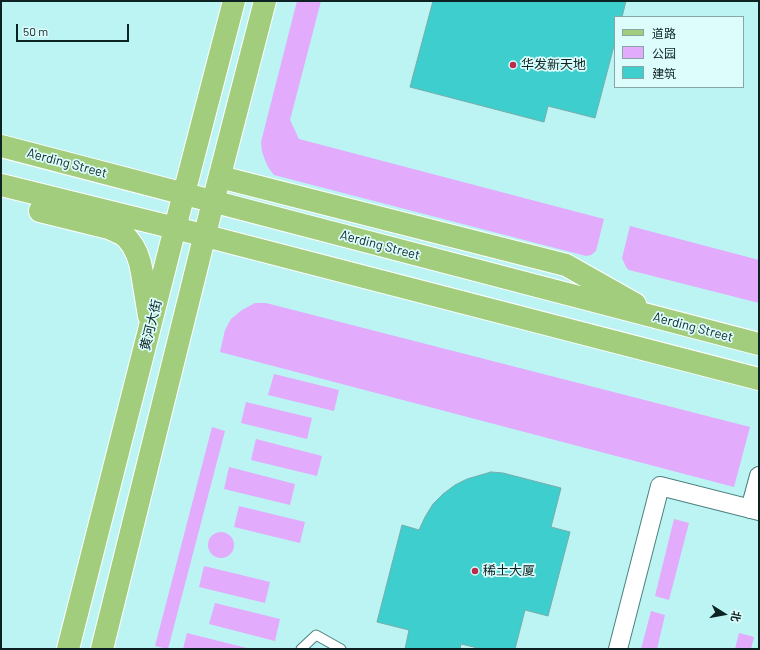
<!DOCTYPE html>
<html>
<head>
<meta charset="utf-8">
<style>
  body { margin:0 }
  #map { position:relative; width:760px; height:650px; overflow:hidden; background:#bcf4f3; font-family:Barlow,"Noto Sans SC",sans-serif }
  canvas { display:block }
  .frame { position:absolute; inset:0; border:2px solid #0d2323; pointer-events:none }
  .legend { position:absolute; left:614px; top:16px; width:130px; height:72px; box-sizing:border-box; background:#dcfdfc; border:1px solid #89a6a5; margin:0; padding:5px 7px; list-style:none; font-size:12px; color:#0d2323 }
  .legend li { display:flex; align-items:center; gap:8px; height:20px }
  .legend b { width:20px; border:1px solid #89a6a5 }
  .north { position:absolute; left:704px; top:594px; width:40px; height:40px; -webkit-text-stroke:3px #dcfdfc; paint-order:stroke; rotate:101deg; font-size:11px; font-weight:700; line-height:16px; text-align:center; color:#0d2323 }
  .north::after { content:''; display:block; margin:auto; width:14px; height:18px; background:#0d2323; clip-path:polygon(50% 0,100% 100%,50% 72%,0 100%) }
  .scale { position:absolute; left:16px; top:24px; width:113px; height:18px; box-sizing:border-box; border:2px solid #0d2323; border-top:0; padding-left:5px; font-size:12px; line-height:14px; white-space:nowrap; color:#0d2323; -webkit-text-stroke:3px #dcfdfc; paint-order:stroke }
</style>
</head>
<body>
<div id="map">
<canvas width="760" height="650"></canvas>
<div class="frame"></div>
<ul class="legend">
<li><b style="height:5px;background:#a1cd7d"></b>道路</li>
<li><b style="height:11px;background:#e2abfc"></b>公园</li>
<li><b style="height:11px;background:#3dcecd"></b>建筑</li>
</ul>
<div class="north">北</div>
<div class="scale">50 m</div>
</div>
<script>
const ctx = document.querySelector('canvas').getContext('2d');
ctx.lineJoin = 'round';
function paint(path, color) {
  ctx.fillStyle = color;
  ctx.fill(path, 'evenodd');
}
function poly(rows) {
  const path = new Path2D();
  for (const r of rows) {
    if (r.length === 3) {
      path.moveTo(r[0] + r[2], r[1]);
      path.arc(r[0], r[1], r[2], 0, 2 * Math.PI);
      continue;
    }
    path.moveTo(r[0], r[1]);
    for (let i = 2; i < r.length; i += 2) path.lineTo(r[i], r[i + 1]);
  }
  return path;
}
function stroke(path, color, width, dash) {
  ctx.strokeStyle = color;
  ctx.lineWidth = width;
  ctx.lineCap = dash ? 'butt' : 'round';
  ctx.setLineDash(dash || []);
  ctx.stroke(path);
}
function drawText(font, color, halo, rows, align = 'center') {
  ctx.font = font + ' Barlow,"Noto Sans SC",sans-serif';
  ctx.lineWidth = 3.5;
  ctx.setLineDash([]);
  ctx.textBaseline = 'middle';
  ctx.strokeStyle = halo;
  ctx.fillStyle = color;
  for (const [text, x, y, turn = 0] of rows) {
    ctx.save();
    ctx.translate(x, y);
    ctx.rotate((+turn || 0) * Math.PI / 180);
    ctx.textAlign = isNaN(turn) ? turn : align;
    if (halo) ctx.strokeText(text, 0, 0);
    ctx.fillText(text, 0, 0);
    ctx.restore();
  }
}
paint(poly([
  [297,1,321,1,290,120,299,139,604,219,596,251,591,255,586,256,274,175,268,167,265,160,262,152,261,142],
  [630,226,759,260,759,303,629,270,626,267,622,258],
  [255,303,266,303,750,427,734,487,220,352,225,330,231,319,242,310],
  [274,374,339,390,334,411,268,395],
  [246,402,312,418,307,439,241,423],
  [212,427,225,431,168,649,155,646],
  [256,439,322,456,317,476,251,460],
  [229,467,295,484,290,505,224,489],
  [239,506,305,522,300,543,234,527],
  [674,519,689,523,669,600,655,596],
  [221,545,13],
  [204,566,270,582,265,603,199,587],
  [215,603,280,619,275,641,209,624],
  [651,611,665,615,657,649,641,649],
  [187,633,251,649,183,649],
  [739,633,754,637,751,649,735,649]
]), '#e2abfc');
const building = poly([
  [433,1,626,1,622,17,615,17,615,42,595,118,548,106,544,122,410,87,433,1],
  [491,472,503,473,561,488,551,527,570,532,548,616,525,610,515,649,482,649,461,644,460,649,405,649,409,630,377,622,402,525,419,530,425,517,433,504,443,494,455,485,467,479,491,472]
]);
paint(building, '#3dcecd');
stroke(building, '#76acab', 1);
const lane = poly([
  [301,649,316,635,341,649]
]);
const street = poly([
  [750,509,759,476],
  [618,649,660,486,759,511]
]);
const primary = poly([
  [1,146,759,344],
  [220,177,566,265,635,304],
  [1,185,175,228,759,379],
  [40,211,109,228,122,234,127,238,133,246,137,254,140,263,142,273,149,316],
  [68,649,175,228,234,1],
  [102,649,213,202,265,1]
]);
stroke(lane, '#4b807f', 11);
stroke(street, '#4b807f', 20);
stroke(primary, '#fff', 24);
stroke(lane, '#fff', 9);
stroke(street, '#fff', 18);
stroke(primary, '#a1cd7d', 22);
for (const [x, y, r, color] of [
  [513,65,4,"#bc2b4a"],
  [475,571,4,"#bc2b4a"]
]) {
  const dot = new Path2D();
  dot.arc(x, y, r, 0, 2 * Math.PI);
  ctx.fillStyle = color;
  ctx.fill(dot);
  stroke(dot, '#dcfdfc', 1.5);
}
drawText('13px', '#0d2323', '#dcfdfc', [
  ["华发新天地",521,65],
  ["稀土大厦",483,571]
], 'left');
drawText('13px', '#0d2323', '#dcfdfc', [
  ["A'erding Street",67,163,15],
  ["A'erding Street",380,245,15],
  ["黄河大街",151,325,-76],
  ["A'erding Street",693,327,15]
]);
</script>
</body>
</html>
